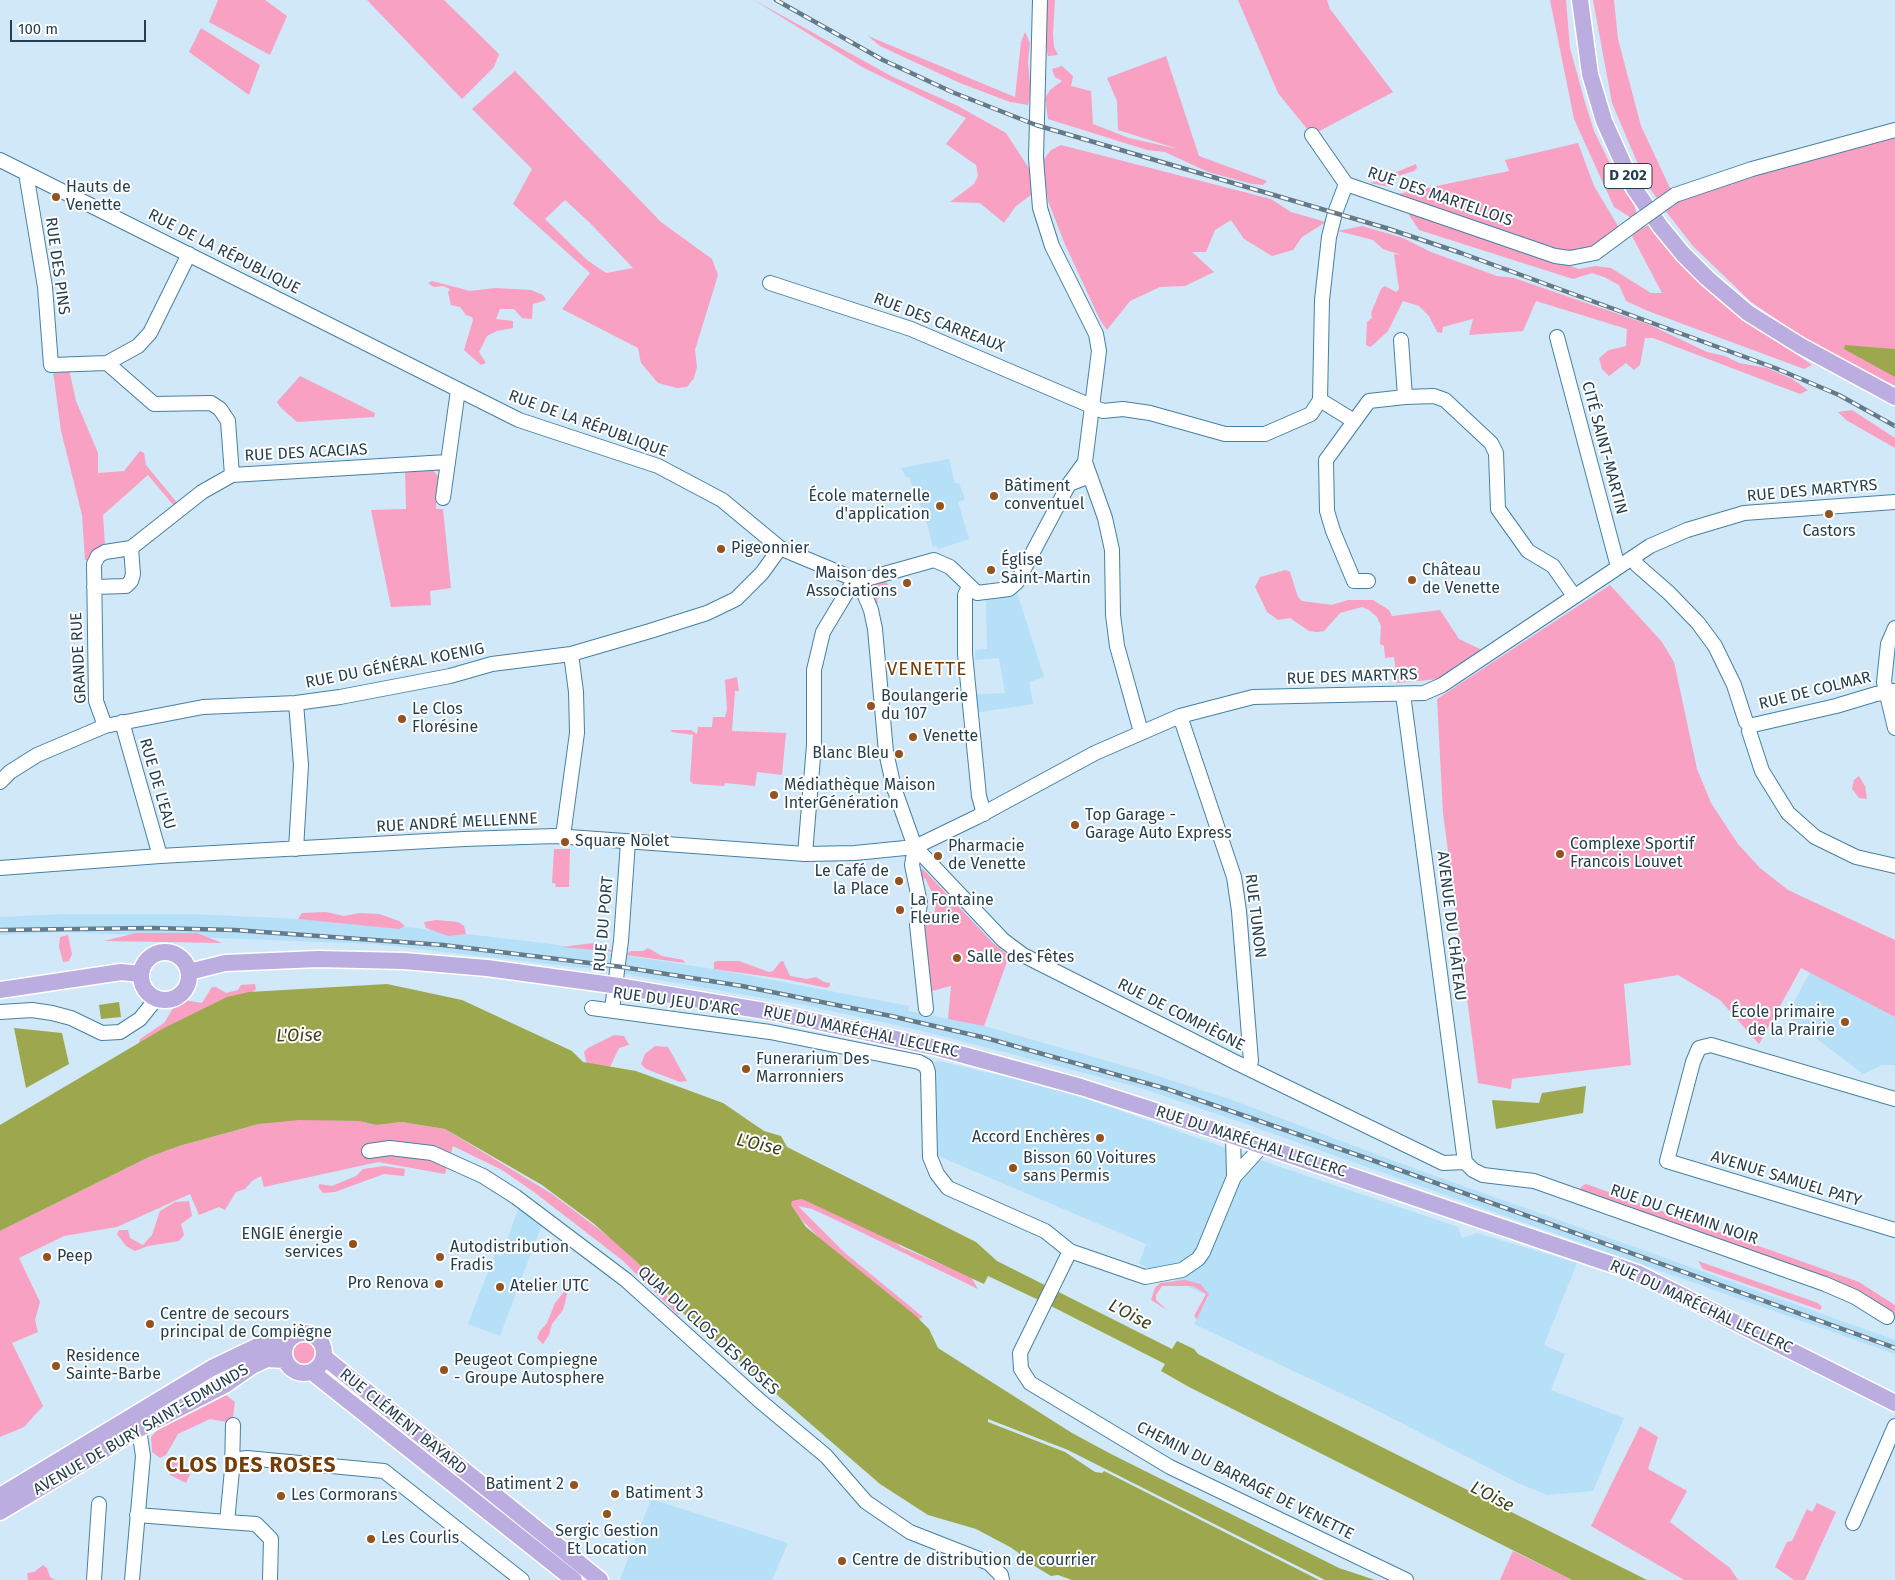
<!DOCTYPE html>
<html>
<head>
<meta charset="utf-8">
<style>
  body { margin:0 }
  #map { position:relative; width:1895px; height:1580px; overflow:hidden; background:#d0e8f7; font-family:"Fira Sans",sans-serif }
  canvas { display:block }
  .scale { position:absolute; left:10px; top:20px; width:136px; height:22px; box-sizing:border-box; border:2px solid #263f4e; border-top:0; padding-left:6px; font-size:15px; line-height:18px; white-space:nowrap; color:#263f4e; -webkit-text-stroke:4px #fff; paint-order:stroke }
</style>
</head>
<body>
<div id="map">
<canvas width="1895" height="1580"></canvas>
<div class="scale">100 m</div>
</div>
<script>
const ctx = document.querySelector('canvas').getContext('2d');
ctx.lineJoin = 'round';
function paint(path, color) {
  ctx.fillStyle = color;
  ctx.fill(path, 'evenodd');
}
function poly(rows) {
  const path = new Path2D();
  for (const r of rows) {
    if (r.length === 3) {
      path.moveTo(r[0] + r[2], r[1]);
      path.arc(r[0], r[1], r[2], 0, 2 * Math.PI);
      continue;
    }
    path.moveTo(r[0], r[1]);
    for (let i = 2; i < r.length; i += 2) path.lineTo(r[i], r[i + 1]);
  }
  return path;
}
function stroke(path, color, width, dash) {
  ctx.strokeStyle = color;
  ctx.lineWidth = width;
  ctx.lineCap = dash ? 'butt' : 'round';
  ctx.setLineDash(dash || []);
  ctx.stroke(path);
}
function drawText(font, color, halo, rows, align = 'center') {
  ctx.font = font + ' "Fira Sans",sans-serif';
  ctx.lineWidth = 4;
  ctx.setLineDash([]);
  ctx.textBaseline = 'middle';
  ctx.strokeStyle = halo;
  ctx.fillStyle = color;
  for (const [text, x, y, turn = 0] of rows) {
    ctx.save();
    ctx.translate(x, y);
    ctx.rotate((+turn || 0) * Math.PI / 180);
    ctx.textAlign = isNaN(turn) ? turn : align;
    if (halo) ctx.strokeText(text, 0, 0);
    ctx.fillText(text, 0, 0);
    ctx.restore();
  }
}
paint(poly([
  [949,459,955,483,959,483,965,499,958,502,969,539,938,549,937,546,933,547,926,520,930,518,927,511,923,512,909,477,906,477,901,468],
  [1016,589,1044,677,1029,682,1033,704,974,713,972,695,1005,693,999,658,975,660,975,650,987,649,986,599],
  [65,914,192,914,299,919,416,928,551,944,714,969,909,1006,908,1011,984,1026,1139,1070,1232,1100,1413,1168,1895,1340,1895,1354,1226,1117,1138,1087,923,1031,804,1005,602,970,375,944,63,932,0,935,0,917],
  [1810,972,1895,1017,1895,1065,1882,1065,1863,1074,1787,1016],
  [938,1061,1056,1088,1254,1158,1458,1227,1462,1238,1477,1233,1577,1263,1544,1345,1565,1354,1551,1390,1624,1418,1593,1491,1547,1495,1518,1483,1374,1409,1194,1324,1209,1296,1139,1264,1146,1244,936,1155,925,1068],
  [519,1207,542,1224,500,1336,468,1324,495,1254,501,1256],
  [651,1499,788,1543,772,1580,620,1580]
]), '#b6dff8');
paint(poly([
  [218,0,265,0,287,16,270,55,209,22],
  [367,0,444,0,499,54,494,67,462,99],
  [754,0,891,76,958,106,1006,133,1032,173,1031,195,1016,206,1004,223,980,203,950,202,974,184,978,176,976,165,946,144,966,118,862,67],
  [1044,0,1055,0,1053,34,1054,47,1058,55,1048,56,1044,37],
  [1238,0,1327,0,1330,9,1393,92,1312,135,1278,93],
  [1550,0,1566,0,1570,48,1584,99,1594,131,1619,182,1634,205,1637,215,1633,219,1614,207,1574,119],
  [1593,0,1614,0,1618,39,1641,126,1670,188,1729,182,1895,136,1895,386,1813,344,1751,302,1693,246,1668,214,1646,183,1612,103],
  [201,28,260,65,249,95,189,52],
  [1025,32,1030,43,1028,62,1031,94,1028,105,1010,102,960,83,880,46,868,36,1015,97,1021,42],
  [1166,56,1199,156,1267,181,1263,185,1252,184,1208,172,1165,152,1147,150,1048,119,1045,98,1050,90,1062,81,1055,77,1052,69,1062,66,1073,76,1071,86,1091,91,1093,124,1129,138,1178,149,1118,130,1117,101,1107,78],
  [515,71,661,222,712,259,718,275,695,350,697,367,694,378,687,387,677,388,658,383,641,363,638,348,562,309,590,273,513,204,532,169,472,109],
  [565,200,589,222,633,268,606,273,587,260,545,219],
  [1578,143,1594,186,1618,226,1616,234,1593,249,1569,255,1402,199,1398,194,1509,171,1505,160],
  [1061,145,1271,199,1291,212,1326,222,1302,237,1293,250,1272,256,1244,239,1231,220,1215,230,1206,252,1192,252,1214,272,1185,286,1160,287,1130,301,1107,330,1100,320,1064,242,1048,201,1043,160,1051,150],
  [1416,164,1417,168,1414,171,1395,177,1391,181,1390,187,1370,183],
  [1415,209,1579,269,1595,266,1611,268,1651,293,1662,293,1632,236,1639,229,1649,225,1703,283,1755,325,1812,365,1804,369,1648,311,1626,301,1619,285,1604,277,1592,273,1573,279,1419,230,1409,215],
  [1362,226,1403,238,1431,252,1497,276,1514,278,1650,325,1707,352,1725,356,1739,363,1767,368,1792,379,1808,390,1800,394,1653,338,1645,338,1640,365,1634,370,1626,363,1609,376,1602,369,1599,358,1609,350,1626,346,1627,329,1536,301,1523,331,1469,335,1473,319,1443,327,1442,333,1437,332,1429,316,1419,306,1403,301,1388,331,1374,344,1370,347,1366,345,1367,322,1372,318,1371,313,1381,289,1385,286,1396,292,1399,289,1394,254,1401,255,1383,249,1373,240,1338,231],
  [432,281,470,291,495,288,531,290,543,295,546,300,533,304,532,319,522,318,514,309,500,309,496,319,513,321,513,328,497,331,487,336,479,352,486,363,481,365,464,350,473,320,472,317,466,315,460,307,451,305,448,292,450,289,443,286,434,287,428,283],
  [69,369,76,401,98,453,98,473,124,471,140,451,144,453,146,465,178,504,174,506,148,475,103,515,105,546,94,552,90,561,85,560,82,515,61,431,53,371],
  [300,376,375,413,374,417,297,422,280,407,277,402],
  [1852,410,1895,438,1895,448,1846,420,1838,412],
  [431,468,438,476,436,509,443,509,451,588,430,591,431,605,391,607,371,510,406,509,405,470],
  [1286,570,1290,572,1298,597,1302,601,1332,605,1348,600,1373,600,1389,610,1392,616,1440,610,1459,639,1482,650,1439,679,1397,683,1394,657,1385,658,1384,646,1380,644,1381,626,1377,617,1369,610,1362,607,1340,613,1324,631,1317,632,1309,631,1290,618,1278,620,1267,612,1255,587,1260,577],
  [886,581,889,587,883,588,877,600,878,603,875,604,868,589,870,585],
  [1610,585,1662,642,1674,662,1697,769,1711,803,1738,844,1760,868,1788,890,1895,940,1895,1017,1801,968,1759,1044,1720,1000,1678,975,1624,984,1631,1065,1512,1079,1511,1089,1478,1083,1443,813,1437,699],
  [737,677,739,691,735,691,732,731,786,733,782,775,757,772,755,786,725,783,724,786,693,784,690,780,693,735,672,732,671,730,691,730,697,734,698,727,712,727,713,717,725,717,727,709,725,680],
  [1859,776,1865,786,1867,799,1859,798,1852,789,1854,780],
  [554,849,570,849,569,887,555,887,556,884,552,883],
  [923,869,992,942,1009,956,984,1026,948,1019,951,986,928,992,922,924,929,912,935,912,936,901,925,878,922,880,920,870],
  [326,912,344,916,360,913,379,914,399,921,405,926,399,929,298,919,302,913],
  [436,920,458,922,464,926,466,934,448,936,426,928,424,922],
  [136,933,197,933,222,943,104,941],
  [68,935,72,954,69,961,63,962,59,947,60,937],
  [593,943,600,944,614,952,562,947],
  [648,948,662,956,683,960,685,963,626,955,630,951,643,951],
  [718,961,739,961,769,972,773,971,780,962,783,961,790,976,807,979,816,977,824,982,830,983,830,986,827,988,784,979,714,969,714,962],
  [255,984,256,989,251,994,138,1047,140,1039,164,1023,175,1005,184,1000,202,1003,212,987,216,987,226,993,238,990,241,985],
  [614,1035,624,1036,629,1045,619,1048,608,1071,587,1064,584,1052,588,1048],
  [655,1046,668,1047,687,1081,680,1082,646,1069,641,1064,645,1054],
  [296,1119,359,1121,376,1125,402,1122,445,1129,552,1194,625,1249,663,1288,669,1299,682,1309,678,1315,622,1260,534,1192,502,1170,453,1146,445,1174,378,1162,264,1187,261,1176,252,1181,245,1189,236,1192,225,1210,219,1207,199,1215,190,1194,117,1227,64,1236,19,1258,40,1302,35,1320,38,1332,12,1343,43,1406,24,1427,0,1437,0,1231,149,1157,179,1146,259,1124],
  [384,1166,405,1169,404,1176,384,1174,335,1192,323,1193,319,1188,319,1184,332,1186,356,1176,363,1169],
  [1586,1184,1859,1282,1895,1305,1895,1316,1864,1293,1579,1193,1581,1187],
  [804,1198,889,1237,901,1247,971,1277,978,1289,834,1219,812,1209,798,1206,845,1253,923,1317,917,1320,834,1253,794,1212,790,1207,791,1200],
  [189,1201,192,1216,181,1224,184,1235,179,1241,148,1246,135,1251,126,1246,117,1234,119,1230,128,1230,130,1238,143,1245,152,1235,160,1211,175,1202],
  [1698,1261,1818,1303,1822,1307,1820,1310,1703,1269],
  [571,1279,563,1310,552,1324,549,1335,543,1344,537,1338,540,1331,547,1323,555,1303,563,1293,565,1280],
  [1185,1280,1200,1284,1209,1294,1197,1319,1194,1316,1206,1294,1193,1286,1162,1286,1156,1295,1156,1300,1167,1310,1151,1300,1155,1288,1160,1283],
  [304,1353,15],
  [226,1395,235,1402,233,1417,227,1422,210,1419,178,1434,166,1455,160,1458,152,1452,151,1437,167,1420,194,1405,215,1401],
  [1640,1426,1658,1437,1648,1469,1687,1491,1670,1522,1730,1568,1738,1580,1684,1580,1591,1526],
  [171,1462,180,1463,186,1471,191,1472,186,1483,170,1475,169,1466],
  [1817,1503,1836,1512,1805,1580,1794,1580,1775,1567,1787,1542,1792,1541,1807,1509,1812,1512],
  [1513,1551,1531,1560,1572,1580,1500,1580],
  [43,1565,47,1568,50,1577,55,1580,28,1580,27,1573,34,1572]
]), '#f8a1c2');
paint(poly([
  [1845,345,1895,349,1895,377,1844,349],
  [387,984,462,1000,572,1051,583,1062,636,1071,723,1103,764,1131,781,1136,787,1147,976,1242,997,1261,1172,1349,1177,1341,1194,1349,1198,1354,1276,1394,1647,1580,1572,1580,1189,1387,1161,1371,1165,1364,1047,1304,988,1276,984,1284,802,1199,792,1201,791,1205,806,1227,916,1316,929,1329,938,1348,1072,1433,1111,1454,1339,1568,1375,1580,1325,1580,1068,1450,988,1419,988,1422,1065,1452,1095,1472,1102,1473,1104,1471,1319,1580,1072,1580,1058,1575,1051,1576,1018,1556,1019,1553,1010,1547,976,1529,928,1515,880,1484,684,1314,674,1300,637,1262,593,1223,542,1185,445,1129,402,1122,376,1125,359,1121,299,1120,259,1124,179,1146,149,1157,0,1231,0,1125,164,1028,227,997,249,992],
  [119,1002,121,1017,101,1019,99,1005],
  [14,1028,62,1033,69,1064,26,1088],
  [1586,1086,1583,1113,1496,1129,1492,1100,1539,1103,1542,1093]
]), '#9da84e');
const minor = poly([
  [1040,0,1036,158,1040,208,1052,246,1096,334,1099,351,1085,462,1105,518,1112,550,1113,615,1117,646,1141,732],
  [1312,135,1346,184],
  [0,160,519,420,658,466,722,500,780,548,859,581,871,610,875,629,886,752,894,788,915,847,1003,940,1023,955,1237,1063,1443,1163,1465,1162],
  [26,173,45,287,51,365,107,363,138,346,150,333,189,254],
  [1675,195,1752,169,1895,130],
  [770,283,911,329,1103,411,1123,409,1150,413,1225,434,1265,434,1311,414,1320,400,1322,300,1329,237,1335,213,1346,184,1555,256,1570,258,1595,253,1637,222],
  [1557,337,1618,567],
  [1401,340,1405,397],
  [107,363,154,404,211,403,220,409,228,421,232,475],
  [1320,400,1354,421],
  [1085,462,1069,484,1090,476],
  [443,498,458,390],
  [131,548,202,492,232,475,447,462],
  [1633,558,1637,565,1669,593,1698,623,1715,646,1734,685,1746,722],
  [1368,581,1354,581,1333,531,1327,511,1326,460,1369,401,1405,397,1434,396,1445,400,1491,443,1496,453,1498,509,1528,551,1553,566,1574,596],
  [94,587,126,586,131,581,133,574,131,548],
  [969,587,965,595,965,654,979,796,984,814],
  [1895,628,1888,644,1884,682,1895,728],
  [1403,694,1465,1162],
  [296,703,301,765,296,849],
  [1180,716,1234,877,1239,911,1251,1061,1248,1068],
  [122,722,160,856],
  [1753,725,1836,706,1876,694,1895,691],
  [105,726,96,701,94,564,98,556,105,552,131,548],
  [1749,731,1762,771,1788,813,1815,837,1856,857,1895,866],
  [0,782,10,772,37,755,105,726,203,707,296,703,340,697,450,676,492,664,571,654,650,631,707,613,736,599,762,573,780,548],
  [563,836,577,733,576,692,571,654],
  [915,847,912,865,920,903,917,925,926,1009],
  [805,854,814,745,814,670,823,632,850,587,859,581,934,560,950,567,977,593,1009,589,1017,582,1069,484],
  [0,868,160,856,464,839,555,836,805,854,855,853,915,847,977,817,1095,753,1180,716,1253,697,1424,693,1442,685,1650,546,1687,530,1744,513,1895,502],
  [592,1008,770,1032,919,1062,926,1066,928,1072,930,1157,937,1174,948,1188,1045,1231,1070,1251,1145,1277,1182,1270,1198,1259,1203,1252,1234,1177,1233,1136],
  [612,1009,621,941,628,842],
  [0,1012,32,1010,52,1013,71,1018,102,1033,120,1032,140,1019,156,999],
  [1895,1099,1711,1045,1699,1048,1693,1062,1667,1161,1895,1230],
  [369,1151,390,1148,432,1153,483,1176,516,1197,626,1280,760,1401,826,1456,866,1502,910,1532,989,1563,1001,1575,1002,1580],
  [1465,1162,1473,1170,1483,1175,1534,1181,1825,1284,1855,1297,1887,1317],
  [1234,1177,1263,1145],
  [1070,1251,1020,1353,1021,1369,1030,1383,1170,1467,1406,1580],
  [232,1460,247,1458,384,1471,522,1580],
  [137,1515,227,1522,232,1470,233,1425],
  [227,1522,256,1524,271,1539,270,1580],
  [1853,1523,1895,1426],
  [94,1580,99,1504],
  [132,1580,143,1456,139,1429]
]);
const major = poly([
  [1580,0,1590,74,1604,121,1634,188,1660,226,1683,254,1707,278,1748,313,1801,346,1895,397],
  [165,976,24],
  [189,972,225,963,318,959,404,961,487,968,612,985],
  [618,986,776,1013,938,1048,1081,1087,1233,1136,1637,1273,1895,1403],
  [0,990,121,972,141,974],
  [304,1353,20],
  [324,1357,600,1580],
  [312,1372,574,1580],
  [0,1496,212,1368,260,1345,286,1344],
  [0,1512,139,1429,225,1385,252,1366,267,1359,285,1360]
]);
stroke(minor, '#4581a3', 16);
stroke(major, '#fff', 19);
stroke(minor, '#fff', 14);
stroke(major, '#bbaddf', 16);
const rail = poly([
  [776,0,883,60,952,92,1036,125,1386,228,1461,253,1775,368,1839,395,1895,426],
  [0,930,152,928,235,930,443,945,622,967,742,986,891,1016,986,1038,1167,1089,1369,1159,1895,1348]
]);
stroke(rail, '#627a89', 4.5);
stroke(rail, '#fff', 2.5, [8]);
const minorBridge = poly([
  [1637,222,1675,195]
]);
const majorBridge = poly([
  [612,985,618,986]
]);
stroke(minorBridge, '#4581a3', 16, []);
stroke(majorBridge, '#fff', 19, []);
stroke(minorBridge, '#fff', 14);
stroke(majorBridge, '#bbaddf', 16);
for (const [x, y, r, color] of [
  [56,197,5,"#93521e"],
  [994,496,5,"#93521e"],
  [940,506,5,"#93521e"],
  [1829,514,5,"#93521e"],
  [721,549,5,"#93521e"],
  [991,570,5,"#93521e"],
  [1412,580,5,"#93521e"],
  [907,583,5,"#93521e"],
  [871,706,5,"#93521e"],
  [402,719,5,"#93521e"],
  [913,737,5,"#93521e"],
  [899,754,5,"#93521e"],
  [774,795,5,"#93521e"],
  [1075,825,5,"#93521e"],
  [565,842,5,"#93521e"],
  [1560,854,5,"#93521e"],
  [938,856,5,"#93521e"],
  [899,881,5,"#93521e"],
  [900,910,5,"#93521e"],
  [957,958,5,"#93521e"],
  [1845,1022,5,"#93521e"],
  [746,1069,5,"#93521e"],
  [1100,1138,5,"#93521e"],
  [1013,1168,5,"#93521e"],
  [353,1244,5,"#93521e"],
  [47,1257,5,"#93521e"],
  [440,1257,5,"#93521e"],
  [439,1284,5,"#93521e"],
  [500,1287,5,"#93521e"],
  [150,1324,5,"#93521e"],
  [56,1366,5,"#93521e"],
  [444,1370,5,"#93521e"],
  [574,1485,5,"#93521e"],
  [615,1494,5,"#93521e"],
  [281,1496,5,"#93521e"],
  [607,1514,5,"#93521e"],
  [371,1539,5,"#93521e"],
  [842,1561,5,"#93521e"]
]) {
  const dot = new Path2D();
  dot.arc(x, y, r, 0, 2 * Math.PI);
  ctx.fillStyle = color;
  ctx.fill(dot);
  stroke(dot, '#fff', 2);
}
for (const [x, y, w] of [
  [1628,176,48]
]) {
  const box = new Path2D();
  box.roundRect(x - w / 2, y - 12.5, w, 25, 4);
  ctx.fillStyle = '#fff';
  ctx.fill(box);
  stroke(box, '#263f4e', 1);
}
drawText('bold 15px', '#263f4e', null, [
  ["D 202",1628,176]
]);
drawText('16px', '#263f4e', '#fff', [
  ["Hauts de",66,188],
  ["Venette",66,206],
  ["Bâtiment",1004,487],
  ["conventuel",1004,505],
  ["École maternelle",930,497,"right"],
  ["d'application",930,515,"right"],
  ["Castors",1829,532,"center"],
  ["Pigeonnier",731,549],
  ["Église",1001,561],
  ["Saint-Martin",1001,579],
  ["Château",1422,571],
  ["de Venette",1422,589],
  ["Maison des",897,574,"right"],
  ["Associations",897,592,"right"],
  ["Boulangerie",881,697],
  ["du 107",881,715],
  ["Le Clos",412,710],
  ["Florésine",412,728],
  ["Venette",923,737],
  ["Blanc Bleu",889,754,"right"],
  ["Médiathèque Maison",784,786],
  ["InterGénération",784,804],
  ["Top Garage -",1085,816],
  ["Garage Auto Express",1085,834],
  ["Square Nolet",575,842],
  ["Complexe Sportif",1570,845],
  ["Francois Louvet",1570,863],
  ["Pharmacie",948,847],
  ["de Venette",948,865],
  ["Le Café de",889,872,"right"],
  ["la Place",889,890,"right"],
  ["La Fontaine",910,901],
  ["Fleurie",910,919],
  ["Salle des Fêtes",967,958],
  ["École primaire",1835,1013,"right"],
  ["de la Prairie",1835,1031,"right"],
  ["Funerarium Des",756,1060],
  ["Marronniers",756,1078],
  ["Accord Enchères",1090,1138,"right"],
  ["Bisson 60 Voitures",1023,1159],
  ["sans Permis",1023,1177],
  ["ENGIE énergie",343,1235,"right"],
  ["services",343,1253,"right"],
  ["Autodistribution",450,1248],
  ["Fradis",450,1266],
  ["Peep",57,1257],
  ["Pro Renova",429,1284,"right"],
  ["Atelier UTC",510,1287],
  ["Centre de secours",160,1315],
  ["principal de Compiègne",160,1333],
  ["Residence",66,1357],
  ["Sainte-Barbe",66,1375],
  ["Peugeot Compiegne",454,1361],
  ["- Groupe Autosphere",454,1379],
  ["Batiment 2",564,1485,"right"],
  ["Batiment 3",625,1494],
  ["Les Cormorans",291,1496],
  ["Sergic Gestion",607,1532,"center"],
  ["Et Location",607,1550,"center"],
  ["Les Courlis",381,1539],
  ["Centre de distribution de courrier",852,1561]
], 'left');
drawText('16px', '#263f4e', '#fff', [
  ["RUE DES MARTELLOIS",1440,197,19],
  ["RUE DE LA RÉPUBLIQUE",224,252,27],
  ["RUE DES PINS",57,266,82],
  ["RUE DES CARREAUX",939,323,21],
  ["RUE DE LA RÉPUBLIQUE",588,424,20],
  ["CITÉ SAINT-MARTIN",1604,448,75],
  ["RUE DES ACACIAS",306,453,-3],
  ["RUE DES MARTYRS",1812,491,-5],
  ["GRANDE RUE",79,658,-93],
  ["RUE DU GÉNÉRAL KOENIG",395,666,-11],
  ["RUE DES MARTYRS",1352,677,-2],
  ["RUE DE COLMAR",1815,691,-14],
  ["RUE DE L'EAU",157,784,74],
  ["RUE ANDRÉ MELLENNE",457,823,-3],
  ["RUE TUNON",1255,916,83],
  ["RUE DU PORT",604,924,-85],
  ["AVENUE DU CHÂTEAU",1451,926,83],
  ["RUE DU JEU D'ARC",676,1002,8],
  ["RUE DE COMPIÈGNE",1181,1015,27],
  ["RUE DU MARÉCHAL LECLERC",861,1032,12],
  ["RUE DU MARÉCHAL LECLERC",1251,1142,18],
  ["AVENUE SAMUEL PATY",1786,1179,17],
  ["RUE DU CHEMIN NOIR",1684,1215,19],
  ["RUE DU MARÉCHAL LECLERC",1701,1307,25],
  ["QUAI DU CLOS DES ROSES",708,1331,42],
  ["RUE CLÉMENT BAYARD",403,1422,39],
  ["AVENUE DE BURY SAINT-EDMUNDS",141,1430,-30],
  ["CHEMIN DU BARRAGE DE VENETTE",1245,1481,27]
]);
drawText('italic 18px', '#3e431d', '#fff', [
  ["L'Oise",299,1036,-1],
  ["L'Oise",759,1145,13],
  ["L'Oise",1130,1315,27],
  ["L'Oise",1492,1497,27]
]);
ctx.letterSpacing = '1px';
drawText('19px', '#763c07', '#fff', [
  ["VENETTE",927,670]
]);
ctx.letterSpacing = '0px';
ctx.letterSpacing = '1px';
drawText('bold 21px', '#763c07', '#fff', [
  ["CLOS DES ROSES",251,1466]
]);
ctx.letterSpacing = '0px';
</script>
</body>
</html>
